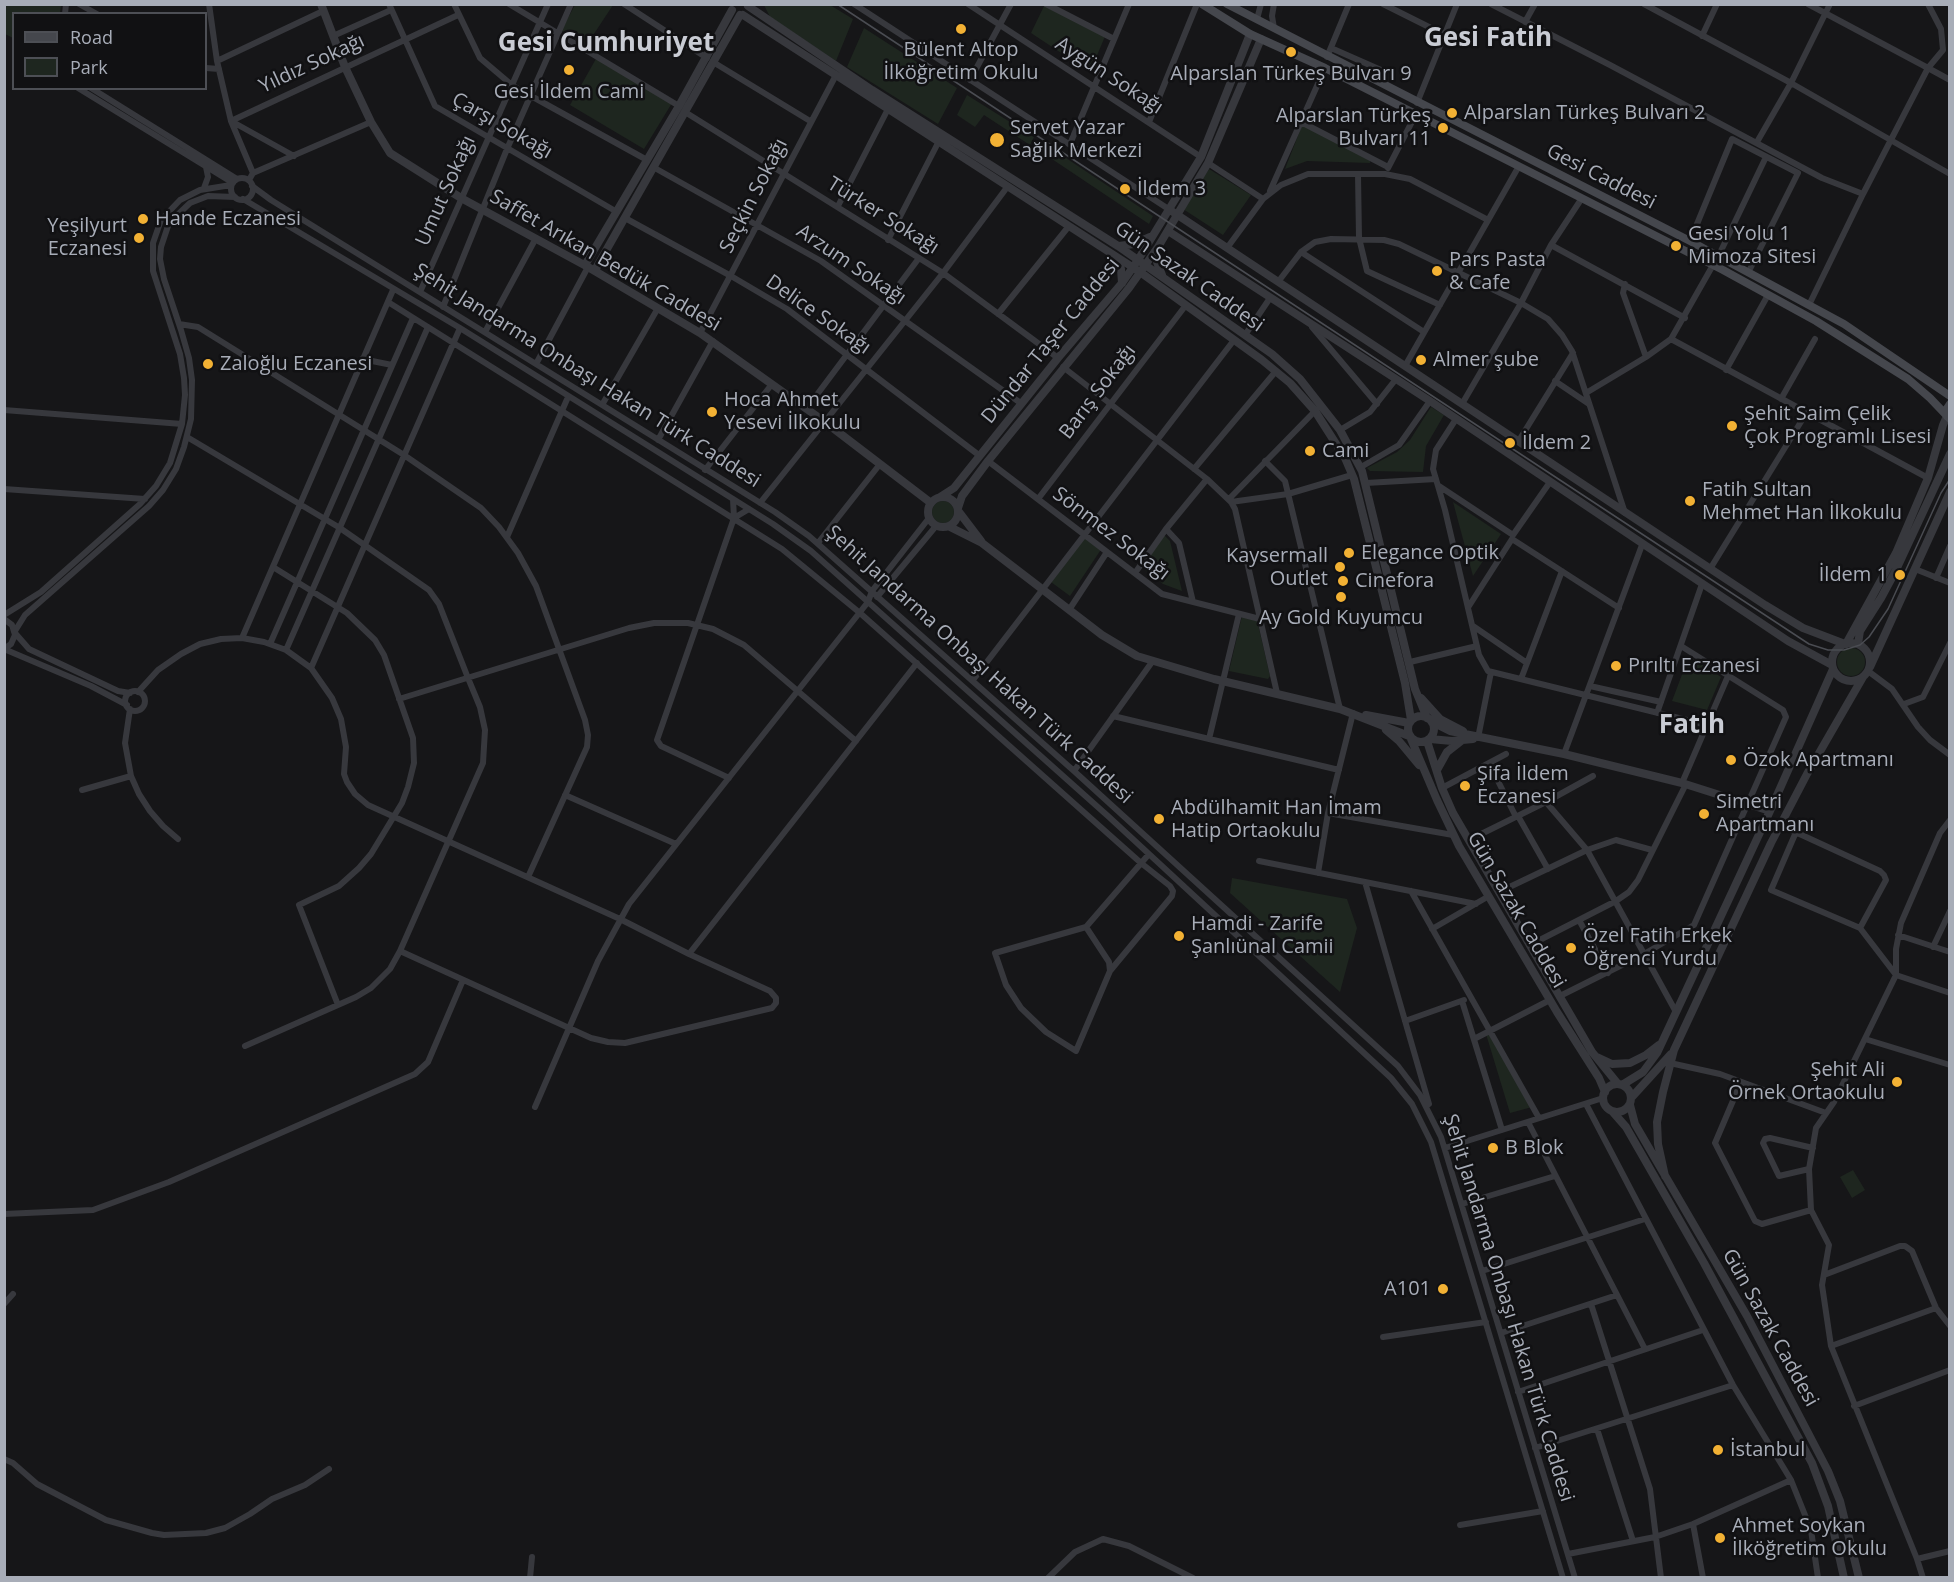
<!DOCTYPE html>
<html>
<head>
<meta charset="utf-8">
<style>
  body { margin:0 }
  #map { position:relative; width:1954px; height:1582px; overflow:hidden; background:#161618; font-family:"Open Sans",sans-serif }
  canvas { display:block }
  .frame { position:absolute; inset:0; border:6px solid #a8adb8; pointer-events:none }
  .legend { position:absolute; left:12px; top:12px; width:195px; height:78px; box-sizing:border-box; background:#111113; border:2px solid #4d4f55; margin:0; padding:8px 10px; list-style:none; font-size:18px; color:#a8adb8 }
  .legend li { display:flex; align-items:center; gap:12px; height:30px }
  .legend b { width:30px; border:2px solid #4d4f55 }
</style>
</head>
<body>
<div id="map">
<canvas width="1954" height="1582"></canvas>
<div class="frame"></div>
<ul class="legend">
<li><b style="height:8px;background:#45474d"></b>Road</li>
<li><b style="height:16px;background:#1e261f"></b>Park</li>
</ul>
</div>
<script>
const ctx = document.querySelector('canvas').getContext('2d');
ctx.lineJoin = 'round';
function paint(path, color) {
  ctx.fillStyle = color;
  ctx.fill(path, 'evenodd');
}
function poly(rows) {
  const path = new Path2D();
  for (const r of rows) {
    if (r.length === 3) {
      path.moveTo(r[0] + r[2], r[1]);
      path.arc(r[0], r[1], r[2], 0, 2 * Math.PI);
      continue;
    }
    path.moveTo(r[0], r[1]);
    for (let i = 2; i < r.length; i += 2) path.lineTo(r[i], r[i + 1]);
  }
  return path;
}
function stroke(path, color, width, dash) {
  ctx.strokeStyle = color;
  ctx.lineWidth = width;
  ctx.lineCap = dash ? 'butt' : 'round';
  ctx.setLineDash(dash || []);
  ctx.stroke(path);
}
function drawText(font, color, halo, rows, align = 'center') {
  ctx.font = font + ' "Open Sans",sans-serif';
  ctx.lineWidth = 5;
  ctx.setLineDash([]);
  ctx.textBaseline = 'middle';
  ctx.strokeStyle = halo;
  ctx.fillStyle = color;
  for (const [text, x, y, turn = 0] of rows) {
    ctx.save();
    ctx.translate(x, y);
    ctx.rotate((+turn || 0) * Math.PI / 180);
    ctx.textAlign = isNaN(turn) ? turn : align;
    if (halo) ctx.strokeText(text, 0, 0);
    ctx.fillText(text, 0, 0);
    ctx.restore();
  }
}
paint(poly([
  [1045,4,1106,34,1090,72,1031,33],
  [4,5,5,4,61,5,60,13,14,14,13,38,5,34],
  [575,5,613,5,586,46,561,31],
  [764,5,830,5,853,19,836,61,770,17],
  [864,28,957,88,938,124,847,67],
  [597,57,672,103,644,149,570,105],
  [967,95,1034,137,1030,145,984,115,975,127,957,115],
  [1303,123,1370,160,1370,163,1307,161,1285,169],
  [1039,140,1153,216,1149,224,1034,147],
  [1209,169,1251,195,1223,235,1183,209],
  [1431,407,1444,415,1426,446,1423,472,1370,471,1367,468,1397,452,1410,440],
  [943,512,11],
  [1453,502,1501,534,1473,576],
  [1163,534,1170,541,1182,591,1163,584,1141,567],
  [1086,535,1102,548,1070,596,1051,582],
  [1242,616,1257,620,1270,676,1268,679,1229,671],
  [1851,662,14],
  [1689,656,1721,677,1707,710,1672,701],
  [1232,878,1347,899,1357,928,1340,992,1230,893],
  [1490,1033,1532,1107,1510,1113,1486,1034],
  [1853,1170,1865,1190,1852,1198,1840,1177]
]), '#1e261f');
stroke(poly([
  [79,4,97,14],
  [209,4,217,61,231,121,294,156],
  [389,4,435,106,617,212],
  [454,4,480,58,513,86,647,160],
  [509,4,679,106],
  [624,4,707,58],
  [854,4,1170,210],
  [968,4,1201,157],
  [1046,4,1114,39],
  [1383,4,1445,35],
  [1491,4,1610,65,1822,178,1863,194],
  [1644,4,1791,83,1950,174],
  [1808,4,1928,68,1863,194,1809,305],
  [1928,4,1941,29,1943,50,1928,68,1950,80],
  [65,14,66,4],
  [1257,19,1261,4],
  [1525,22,1535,4],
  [1274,28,1272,16,1274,4],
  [333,36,391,10],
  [1702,36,1717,4],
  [1331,48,1381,70],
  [1327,57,1349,4],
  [217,61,323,11],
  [713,62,810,121],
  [206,68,219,69],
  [970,80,1011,4],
  [78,88,233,183],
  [91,88,237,179],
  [1417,103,1457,4],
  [685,112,943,273,1058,358],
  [1149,122,1197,4],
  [1301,122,1388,167],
  [1757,142,1791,83,1830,4],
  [1070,144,1129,4],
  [1208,163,1263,199],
  [653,167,821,261,1022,404],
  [1388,168,1416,114],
  [253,173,231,121,458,15],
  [1358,174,1359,238,1367,271,1440,305],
  [242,189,11],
  [249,180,253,173,371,122],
  [252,186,271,200,775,512,809,536,1074,771,1398,1066,1420,1095,1441,1137,1575,1578],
  [204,188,208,177,206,167],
  [1270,191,1325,68],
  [243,199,460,328,773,524,811,551,1109,817,1391,1078,1412,1104,1431,1142,1563,1578],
  [838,206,888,109],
  [625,218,731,276,787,309,980,456],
  [888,240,939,141],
  [1690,241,1732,139,1798,173,1748,273],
  [1551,245,1685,318],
  [1227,248,1263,199,1281,185,1308,174,1385,174,1410,179,1488,220],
  [1301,252,1424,332],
  [1718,257,1766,157],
  [1713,265,1671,339,1928,478],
  [1278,282,1301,252,1315,242,1331,239,1384,240,1399,244,1521,303,1548,319,1562,335,1572,351,1625,513],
  [1625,284,1623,293,1646,357],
  [420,292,548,4],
  [388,302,782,549,860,613,1141,863,1170,886,1173,891,1172,896,1110,971],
  [443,307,507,149,571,4],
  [998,314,1069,226],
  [179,324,198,327,404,455,481,508,499,527,518,553,536,586,585,720,588,735,587,747,528,877],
  [1312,327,1377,404],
  [485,332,536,238],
  [700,333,836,75],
  [1245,335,1270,298],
  [362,359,392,365],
  [536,364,588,267],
  [1405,366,1519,166],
  [1063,367,1207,479,1231,502,1235,509,1277,693],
  [1726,370,1768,295],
  [1555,381,1589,404],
  [1586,393,1646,357,1671,339],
  [1781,399,1815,339],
  [1462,404,1521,303,1551,245,1582,198],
  [602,405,658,308],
  [807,408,919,258],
  [4,410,182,424],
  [1456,419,1436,450,1433,469,1445,510,1479,655,1488,671,1707,725],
  [1340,430,1370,412,1396,379],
  [187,437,340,528,429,590,439,604,468,678,480,707,485,730,483,763,400,951,390,969,371,988,356,997,245,1046],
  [658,440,713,341],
  [1518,442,1573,353],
  [988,461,1162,594,1260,619],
  [1265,461,1285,481,1340,709],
  [1361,467,1399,445,1430,401],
  [1194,469,1276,371],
  [705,470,772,384],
  [1366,483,1436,479],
  [1439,486,1513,535,1550,482],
  [4,489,145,499],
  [1038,499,1186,305],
  [1229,499,1315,411],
  [1231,502,1288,494,1352,475],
  [760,503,943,273,1008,186],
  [734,518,749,509],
  [1166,529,1179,543,1193,602],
  [507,537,568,397],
  [818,543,880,464],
  [273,567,347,613,375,640,384,655,413,738,414,763,408,787,402,803,371,854,359,868,339,886,299,905,338,1005],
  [1710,569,1807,412],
  [1915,569,1950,583],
  [1135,573,1166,529,1207,479],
  [1936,578,1950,546],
  [877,597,936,526],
  [1469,606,1512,539,1619,608],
  [1069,610,1107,552],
  [4,615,41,592,140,504,156,486,170,463,182,424,185,395,184,378,180,354,153,271,153,243,161,220,180,200,200,190,231,185],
  [4,619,12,625,15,635,11,644,4,649],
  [1473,626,1527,663],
  [15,631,25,615,149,506,163,490,176,469,184,447,191,419,192,380,189,358,181,330,164,279,160,259,161,247,169,223,190,203,208,196,235,197],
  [15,633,29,649,118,691,130,693],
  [242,638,393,290],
  [270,644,413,318],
  [4,649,91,686,127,705],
  [286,650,428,327],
  [1410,662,1477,646],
  [1868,671,1892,689,1918,727,1930,740,1950,755],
  [1521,679,1562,571],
  [973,680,1234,340],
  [1590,686,1661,702],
  [135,701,10],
  [138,692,158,670,181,654,200,644,221,639,242,638,264,642,286,650,311,668],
  [399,699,629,628,654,623,688,623,713,629,744,645,856,741],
  [1904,704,1923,697,1950,643],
  [130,709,125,743,131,776,139,794,150,811,163,826,178,839],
  [1657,713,1702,584],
  [1113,716,1339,770],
  [1478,738,1491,672],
  [1209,739,1239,614],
  [1564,754,1642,545],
  [1489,763,1516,817],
  [1074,771,1152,662],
  [729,778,661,746,657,740,734,518,733,499],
  [1682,783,1728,676],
  [1442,788,1506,754],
  [82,790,131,776],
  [565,795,676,844],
  [1546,802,1587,850,1676,1012],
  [1328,813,1453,835],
  [1518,816,1548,869],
  [1780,825,1880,871,1884,875,1886,880,1860,928],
  [1796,832,1771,890,1860,928,1896,975,1950,993],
  [1469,840,1546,802,1593,776],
  [1259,861,1476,904],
  [1318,873,1328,813,1353,713],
  [1365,882,1429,1104],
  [1411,891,1539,1118],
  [1499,892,1587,850,1616,840,1652,850],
  [1579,920,1608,973],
  [1086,927,1109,962,1110,971,1076,1051,1046,1032,1021,1008,1006,985,995,953,1086,927,1149,854],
  [1432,929,1489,896],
  [1898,935,1950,952],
  [1530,945,1616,901,1629,892,1638,880,1686,784],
  [1933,947,1950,911],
  [400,951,591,1038,608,1042,625,1043,772,1008,776,1003,776,998,770,991,689,954,620,919,368,805,355,794,347,782,344,774,346,747,341,719,332,698,311,668,460,328],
  [689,954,917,663],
  [1560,996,1644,954,1694,925,1786,717,1783,710,1681,646],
  [1462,1001,1502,1130],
  [1405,1021,1464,1000],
  [1474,1039,1550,1000],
  [1865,1039,1950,1065],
  [1670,1063,1720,1074,1826,1113],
  [1741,1082,1715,1143,1755,1221,1762,1224,1811,1210],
  [1586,1104,1733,1385,1791,1480,1811,1530,1818,1578],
  [535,1107,598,961,629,904,868,602,872,591,929,518],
  [1528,1122,1645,1349],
  [1445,1148,1603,1098],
  [1809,1169,1779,1176,1763,1143,1765,1139,1770,1138,1813,1148],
  [1462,1204,1555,1176],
  [4,1214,93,1210,169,1182,415,1074,428,1062,463,980],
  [1482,1271,1645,1219],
  [1824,1275,1900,1246,1905,1246,1912,1251,1936,1308,1950,1326],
  [4,1304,13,1294],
  [1591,1304,1650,1489,1661,1578],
  [1501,1333,1617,1295],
  [1383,1337,1486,1322],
  [1831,1346,1936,1308],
  [1518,1392,1703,1330],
  [1854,1406,1950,1370],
  [1597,1429,1633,1541],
  [1535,1448,1733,1385],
  [4,1459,13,1463,37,1484,106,1520,152,1533,164,1535,206,1533,225,1528,250,1514,272,1499,305,1485,329,1469],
  [1693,1524,1703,1578],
  [1460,1525,1543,1511],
  [1568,1554,1655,1537,1693,1524,1791,1480],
  [1917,1559,1950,1551],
  [530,1578,532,1557],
  [1048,1578,1075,1552,1103,1539,1129,1546,1193,1578],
  [1923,1578,1917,1559,1831,1346,1822,1285,1829,1245,1811,1210,1809,1169,1816,1128,1834,1102,1896,975,1896,949,1901,923,1940,833,1950,820]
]), '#37383d', 6);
stroke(poly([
  [321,4,345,67,371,122,390,153,461,198,588,267,700,333,825,422,931,503],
  [748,6,872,90,1118,246,1272,354,1300,379,1340,430,1362,471,1415,689,1427,718],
  [743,15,1140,272,1262,360,1290,383,1315,411,1345,458,1354,479,1405,683,1411,720],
  [1170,210,1765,605,1803,628,1845,644],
  [1168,231,1430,401,1788,641,1832,665],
  [1119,246,1134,244,1150,237],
  [1157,250,1157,262,1162,275],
  [1116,258,1121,269,1122,283],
  [585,265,679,106,732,10],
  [595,270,740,15],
  [943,512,15],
  [940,497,954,488,1058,358,1122,283,1138,260,1201,157,1250,34],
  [958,508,962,496,988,461,1129,288,1158,247,1208,163,1261,39],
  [959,512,981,541],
  [950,527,982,543,1102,635,1137,656,1214,679,1340,709,1409,736],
  [1851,662,19],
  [1846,644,1896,553,1928,478,1943,425,1947,416],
  [1858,644,1860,631,1881,598,1895,572,1950,454],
  [1870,667,1950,492],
  [1421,698,1440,719,1463,731],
  [1366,715,1409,723],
  [1421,729,13],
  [1432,722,1450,731,1564,754,1682,783,1770,811],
  [1386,730,1399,741,1419,765],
  [1411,739,1437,800,1459,846,1557,1012,1599,1078,1605,1092],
  [1430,739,1452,741,1473,739],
  [1427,741,1442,788,1453,813,1592,1052,1618,1084],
  [1437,770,1447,752,1461,741],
  [1597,1057,1612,1064,1630,1063,1646,1055,1659,1045],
  [1617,1098,14],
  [1622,1085,1643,1072,1657,1053,1770,811,1833,669],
  [1631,1098,1671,1054],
  [1630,1105,1635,1124,1747,1316,1828,1471,1840,1501,1859,1578],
  [1612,1111,1626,1127,1704,1263,1812,1463,1828,1506,1844,1578],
  [1665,1176,1658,1144,1657,1122,1663,1092,1674,1050,1771,843,1807,774,1863,677]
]), '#37383d', 8);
stroke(poly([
  [1202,4,1250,34,1325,68,1546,180,1723,270,1816,321,1908,379,1930,398,1950,419],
  [1227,4,1690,241,1844,324,1950,396],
  [1947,416,1946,410,1950,404]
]), '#45474d', 8);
stroke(poly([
  [837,4,1809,644,1828,650,1844,650,1860,645,1869,637,1888,609,1941,493,1950,479]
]), '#4a4c52', 1.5);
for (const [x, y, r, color] of [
  [961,29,6,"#f2b134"],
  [1291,52,6,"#f2b134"],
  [569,70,6,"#f2b134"],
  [1452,113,6,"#f2b134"],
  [1443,128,6,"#f2b134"],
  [997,140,8,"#f2b134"],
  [1125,189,6,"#f2b134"],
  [143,219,6,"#f2b134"],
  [139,238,6,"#f2b134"],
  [1676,246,6,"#f2b134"],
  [1437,271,6,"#f2b134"],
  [1421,360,6,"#f2b134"],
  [208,364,6,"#f2b134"],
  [712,412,6,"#f2b134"],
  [1732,426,6,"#f2b134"],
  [1510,443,6,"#f2b134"],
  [1310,451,6,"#f2b134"],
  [1690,501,6,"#f2b134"],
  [1349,553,6,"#f2b134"],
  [1340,567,6,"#f2b134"],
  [1900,575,6,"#f2b134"],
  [1343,581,6,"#f2b134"],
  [1341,597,6,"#f2b134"],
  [1616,666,6,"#f2b134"],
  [1731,760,6,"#f2b134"],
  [1465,786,6,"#f2b134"],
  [1704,814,6,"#f2b134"],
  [1159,819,6,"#f2b134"],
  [1179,936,6,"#f2b134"],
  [1571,948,6,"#f2b134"],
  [1897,1082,6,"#f2b134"],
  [1493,1148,6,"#f2b134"],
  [1443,1289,6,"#f2b134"],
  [1718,1450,6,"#f2b134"],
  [1720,1538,6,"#f2b134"]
]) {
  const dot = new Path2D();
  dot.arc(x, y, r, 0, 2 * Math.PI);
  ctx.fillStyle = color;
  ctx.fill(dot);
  stroke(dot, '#111113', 2);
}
drawText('20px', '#a8adb8', '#111113', [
  ["Bülent Altop",961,50,"center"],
  ["İlköğretim Okulu",961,73,"center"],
  ["Alparslan Türkeş Bulvarı 9",1291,74,"center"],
  ["Gesi İldem Cami",569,92,"center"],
  ["Alparslan Türkeş Bulvarı 2",1464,113],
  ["Alparslan Türkeş",1431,116,"right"],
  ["Bulvarı 11",1431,139,"right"],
  ["Servet Yazar",1010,128],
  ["Sağlık Merkezi",1010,151],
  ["İldem 3",1137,189],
  ["Hande Eczanesi",155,219],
  ["Yeşilyurt",127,226,"right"],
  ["Eczanesi",127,249,"right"],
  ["Gesi Yolu 1",1688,234],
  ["Mimoza Sitesi",1688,257],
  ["Pars Pasta",1449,260],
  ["& Cafe",1449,283],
  ["Almer şube",1433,360],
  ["Zaloğlu Eczanesi",220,364],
  ["Hoca Ahmet",724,400],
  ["Yesevi İlkokulu",724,423],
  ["Şehit Saim Çelik",1744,414],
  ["Çok Programlı Lisesi",1744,437],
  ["İldem 2",1522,443],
  ["Cami",1322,451],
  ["Fatih Sultan",1702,490],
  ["Mehmet Han İlkokulu",1702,513],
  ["Elegance Optik",1361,553],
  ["Kaysermall",1328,556,"right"],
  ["Outlet",1328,579,"right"],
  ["İldem 1",1888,575,"right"],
  ["Cinefora",1355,581],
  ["Ay Gold Kuyumcu",1341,618,"center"],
  ["Pırıltı Eczanesi",1628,666],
  ["Özok Apartmanı",1743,760],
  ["Şifa İldem",1477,774],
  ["Eczanesi",1477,797],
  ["Simetri",1716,802],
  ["Apartmanı",1716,825],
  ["Abdülhamit Han İmam",1171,808],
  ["Hatip Ortaokulu",1171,831],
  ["Hamdi - Zarife",1191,924],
  ["Şanlıünal Camii",1191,947],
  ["Özel Fatih Erkek",1583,936],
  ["Öğrenci Yurdu",1583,959],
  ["Şehit Ali",1885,1070,"right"],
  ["Örnek Ortaokulu",1885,1093,"right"],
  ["B Blok",1505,1148],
  ["A101",1431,1289,"right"],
  ["İstanbul",1730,1450],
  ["Ahmet Soykan",1732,1526],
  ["İlköğretim Okulu",1732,1549]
], 'left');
drawText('20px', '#a8adb8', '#111113', [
  ["Yıldız Sokağı",312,64,-25],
  ["Aygün Sokağı",1109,76,33],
  ["Çarşı Sokağı",502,126,30],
  ["Gesi Caddesi",1601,177,27],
  ["Umut Sokağı",446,191,-66],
  ["Seçkin Sokağı",754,196,-63],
  ["Türker Sokağı",883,216,32],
  ["Saffet Arıkan Bedük Caddesi",605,261,30],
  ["Arzum Sokağı",851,265,34],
  ["Gün Sazak Caddesi",1189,277,35],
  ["Delice Sokağı",818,315,35],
  ["Dündar Taşer Caddesi",1051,341,-51],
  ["Şehit Jandarma Onbaşı Hakan Türk Caddesi",587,376,32],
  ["Barış Sokağı",1098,392,-53],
  ["Sönmez Sokağı",1111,534,37],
  ["Şehit Jandarma Onbaşı Hakan Türk Caddesi",979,665,42],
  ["Gün Sazak Caddesi",1516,910,60],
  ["Şehit Jandarma Onbaşı Hakan Türk Caddesi",1508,1308,73],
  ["Gün Sazak Caddesi",1770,1328,61]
]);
drawText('bold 26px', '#c9ccd4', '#111113', [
  ["Gesi Fatih",1488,39],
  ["Gesi Cumhuriyet",606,44],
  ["Fatih",1692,726]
]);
</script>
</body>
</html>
